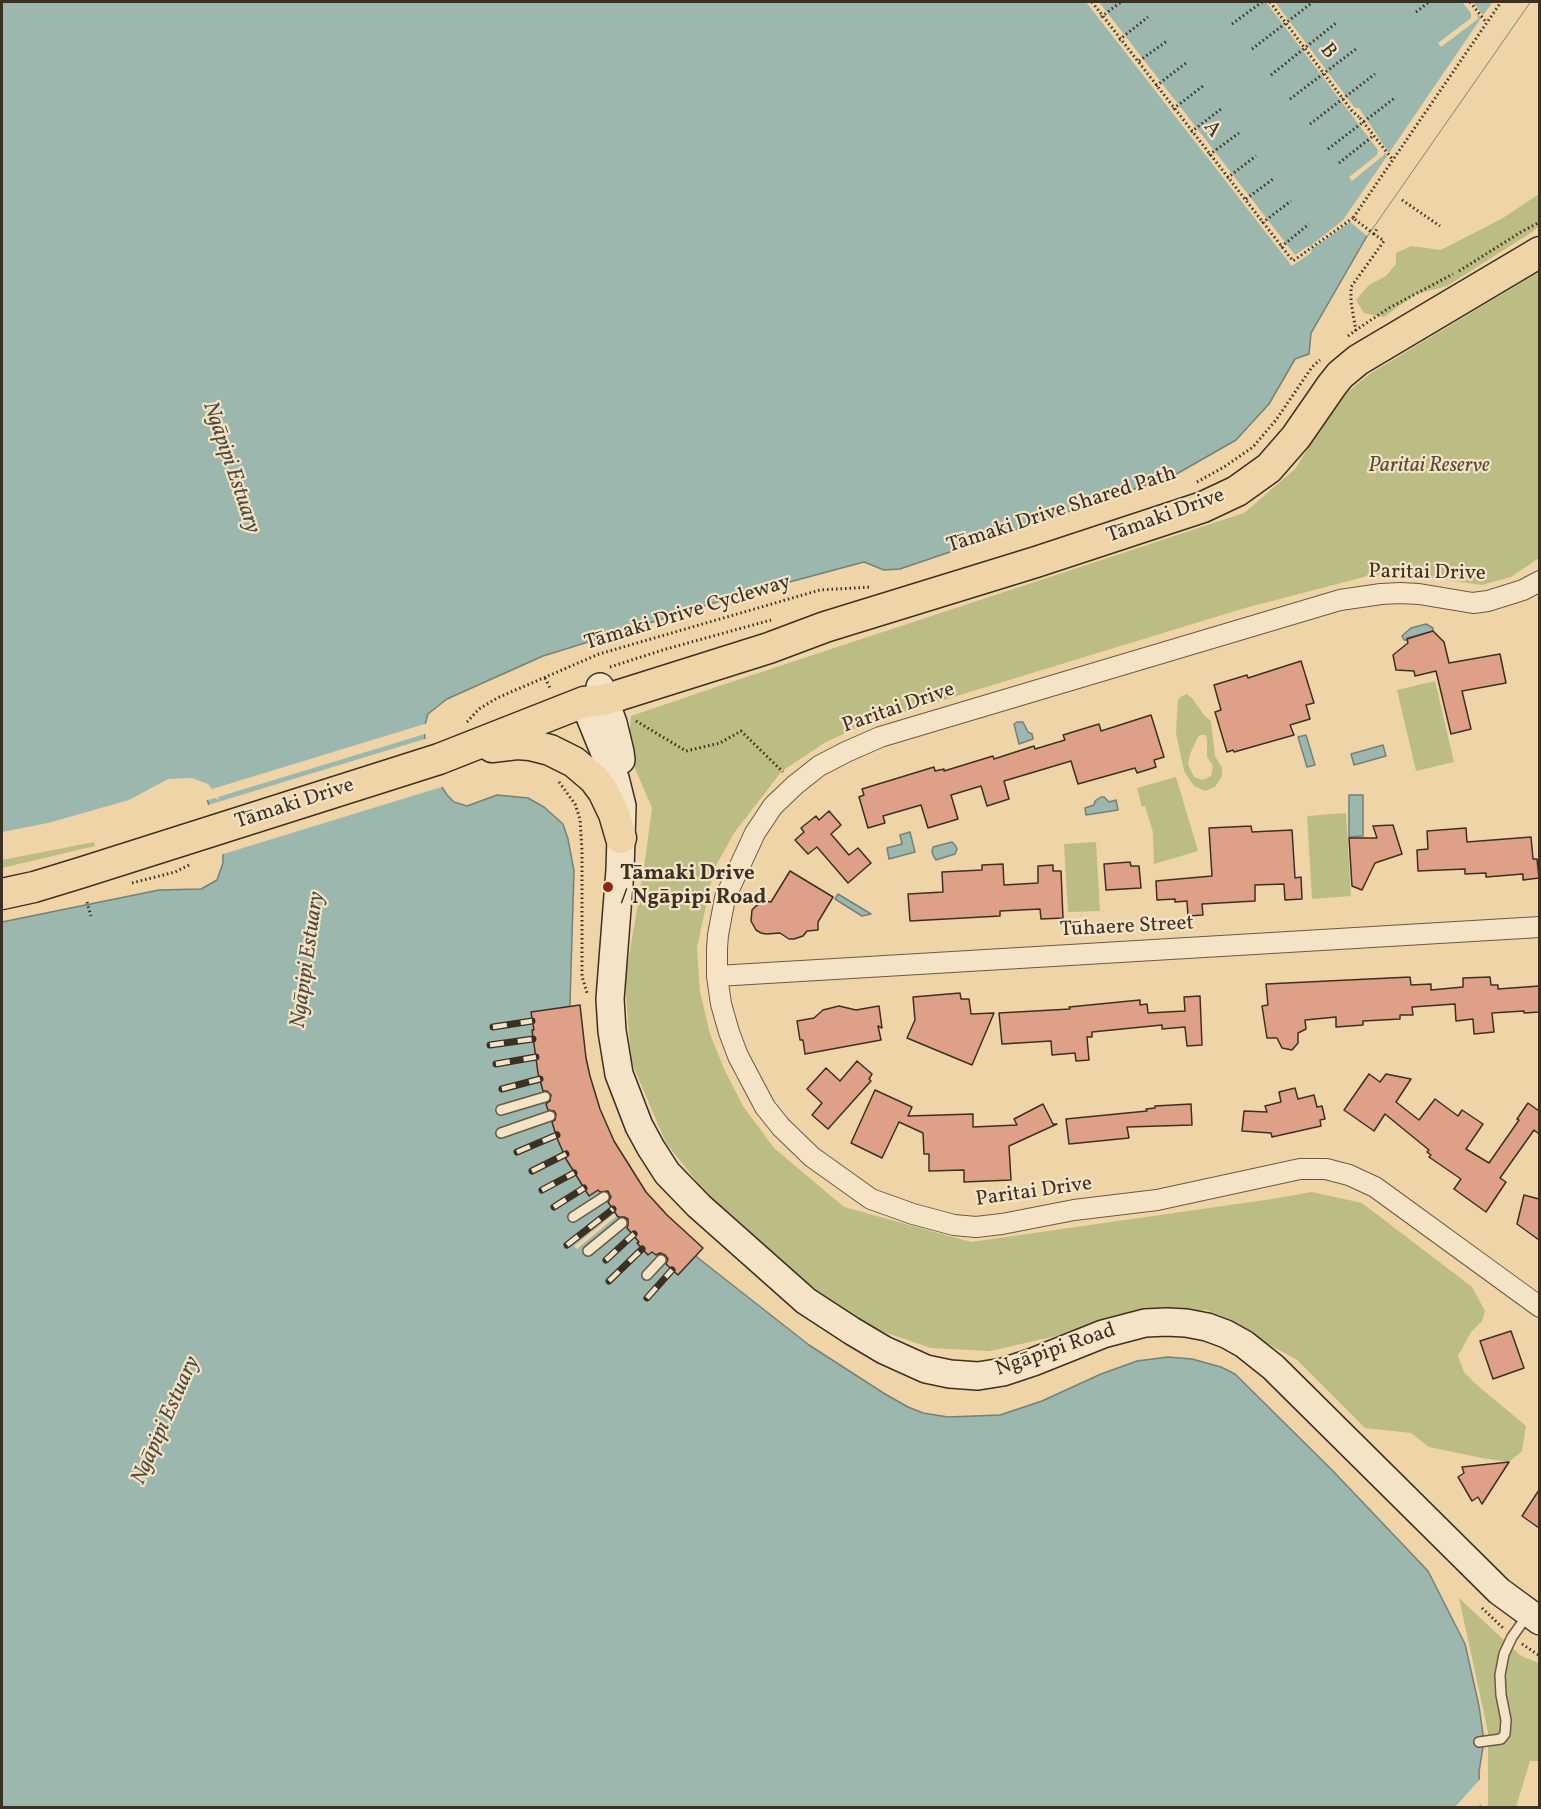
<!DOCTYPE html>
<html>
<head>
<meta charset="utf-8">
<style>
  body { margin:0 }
  #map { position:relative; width:1541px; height:1809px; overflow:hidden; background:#efd4a8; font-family:Vollkorn,serif }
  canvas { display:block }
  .frame { position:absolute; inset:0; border:3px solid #3c3024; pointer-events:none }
</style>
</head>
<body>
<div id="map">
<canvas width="1541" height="1809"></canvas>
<div class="frame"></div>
</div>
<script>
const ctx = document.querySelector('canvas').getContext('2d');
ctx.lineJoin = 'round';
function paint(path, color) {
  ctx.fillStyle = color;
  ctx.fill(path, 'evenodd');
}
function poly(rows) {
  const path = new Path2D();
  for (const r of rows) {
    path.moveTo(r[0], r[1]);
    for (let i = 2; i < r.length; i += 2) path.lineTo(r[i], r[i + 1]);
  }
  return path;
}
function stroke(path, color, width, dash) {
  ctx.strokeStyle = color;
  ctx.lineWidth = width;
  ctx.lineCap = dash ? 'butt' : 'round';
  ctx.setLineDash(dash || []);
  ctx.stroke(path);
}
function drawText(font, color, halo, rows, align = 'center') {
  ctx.font = font + ' Vollkorn,serif';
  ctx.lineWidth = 4.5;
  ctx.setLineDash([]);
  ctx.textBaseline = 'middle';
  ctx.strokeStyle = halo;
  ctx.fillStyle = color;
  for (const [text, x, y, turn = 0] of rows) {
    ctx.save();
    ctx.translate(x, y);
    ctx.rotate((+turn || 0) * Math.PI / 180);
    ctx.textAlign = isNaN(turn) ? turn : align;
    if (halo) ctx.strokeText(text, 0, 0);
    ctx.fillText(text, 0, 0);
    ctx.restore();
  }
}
paint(poly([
  [1539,194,1539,226,1532,232,1447,286,1416,294,1384,317,1364,313,1356,300,1369,285,1386,276,1396,264,1396,253,1411,246,1441,250,1503,218],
  [1539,272,1539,558,1511,577,1482,585,1401,573,1368,576,1245,608,865,724,826,742,782,771,734,833,717,864,712,878,697,948,700,992,710,1034,725,1071,743,1106,774,1148,844,1207,971,1242,1272,1199,1312,1192,1362,1203,1472,1287,1485,1311,1482,1321,1471,1332,1458,1356,1464,1372,1478,1386,1526,1426,1522,1451,1509,1462,1482,1458,1429,1447,1411,1433,1365,1428,1297,1360,1207,1310,1130,1313,1056,1336,990,1351,931,1348,866,1326,806,1282,713,1202,666,1143,631,1061,625,980,644,868,652,808,628,752,631,716,719,686,1244,513,1295,469,1339,399,1371,373],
  [1435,681,1454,762,1416,771,1397,690],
  [1187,694,1192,698,1204,715,1211,721,1215,756,1222,768,1222,776,1215,787,1205,791,1194,786,1184,771,1176,733,1178,700,1182,696],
  [1201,735,1205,735,1207,738,1207,757,1213,766,1211,776,1202,780,1194,777,1188,764,1190,754,1198,737],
  [1176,777,1198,851,1154,864,1153,832,1145,806,1142,807,1137,788],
  [1346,813,1351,896,1312,899,1307,816],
  [94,842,95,846,2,868,2,860],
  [1096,842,1100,911,1068,912,1064,844],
  [1459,1598,1521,1656,1539,1663,1539,1761,1530,1761,1516,1807,1488,1807,1488,1732]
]), '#bcbc85');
const water = poly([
  [2,2,1530,2,1367,236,1311,333,1309,354,1295,359,1269,404,1236,440,1173,476,900,569,884,570,864,562,730,598,543,656,447,699,428,714,424,728,425,739,442,787,447,795,454,802,467,806,497,795,528,798,544,807,563,824,568,839,574,871,569,1035,596,1126,679,1243,809,1345,885,1394,908,1407,923,1413,948,1417,1000,1415,1042,1401,1101,1374,1137,1361,1168,1357,1192,1359,1221,1367,1235,1374,1332,1470,1428,1571,1465,1644,1479,1706,1484,1741,1479,1772,1480,1807,2,1807,2,922,159,890,201,889,217,880,223,863,223,853,207,799,203,791,173,790,2,850,2,2],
  [1426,624,1433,628,1433,631,1407,638,1407,640,1404,640,1402,636,1411,628,1426,624],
  [1017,722,1023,722,1028,732,1032,734,1033,739,1019,744,1014,724,1017,722],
  [1306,735,1315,765,1307,767,1298,737,1306,735],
  [1383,745,1386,756,1354,765,1351,754,1383,745],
  [1349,795,1363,795,1363,836,1349,837,1349,795],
  [1101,797,1104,797,1109,802,1116,800,1118,810,1086,815,1085,808,1094,805,1095,801,1101,797],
  [910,832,915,852,889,859,887,848,902,844,900,835,910,832],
  [952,842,955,845,957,849,955,854,936,860,934,857,932,852,933,847,952,842],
  [838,894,871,914,862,916,835,899,838,894]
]);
paint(water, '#9bb7ae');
stroke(water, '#758177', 1.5);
paint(poly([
  [1086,2,1099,2,1295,255,1308,246,1309,247,1343,220,1387,156,1384,152,1384,155,1352,181,1349,177,1377,155,1378,150,1266,2,1275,2,1355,108,1359,108,1389,153,1481,18,1477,14,1478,19,1441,47,1438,43,1471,18,1471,13,1462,2,1473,2,1483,15,1493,2,1530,2,1367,236,1350,222,1311,250,1312,252,1292,266],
  [428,723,428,733,218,797,219,800,215,798,204,801,201,794,197,793,174,793,141,818,93,831,2,852,2,832,48,823,129,800,168,779,192,778,208,784,212,789],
  [428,738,445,786,220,855,205,806],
  [616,1212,618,1215,577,1249,574,1246],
  [1482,1777,1483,1802,1478,1807,1455,1807]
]), '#efd4a8');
const building = poly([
  [1433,631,1444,642,1449,663,1500,654,1506,683,1462,691,1471,729,1451,734,1436,671,1415,676,1414,671,1396,670,1393,655,1408,643,1407,639,1433,631],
  [1301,661,1314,703,1306,705,1310,719,1290,725,1294,735,1234,752,1233,750,1227,752,1215,712,1221,710,1214,685,1247,675,1248,678,1301,661],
  [1151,715,1164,757,1154,760,1156,767,1137,773,1135,768,1078,784,1071,761,1004,781,1009,799,987,806,981,786,951,795,958,819,928,828,921,805,883,816,885,823,868,828,859,797,864,795,862,789,934,767,935,771,944,769,944,771,993,756,994,759,1034,746,1035,749,1065,740,1063,735,1099,724,1101,731,1151,715],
  [829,811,841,825,831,834,849,855,858,848,871,863,848,883,817,847,808,854,795,840,804,832,801,828,816,816,819,820,829,811],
  [1393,825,1402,854,1375,863,1362,890,1352,886,1349,838,1377,838,1373,826,1393,825],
  [1251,826,1252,832,1292,830,1295,878,1301,877,1302,899,1285,900,1284,884,1255,885,1255,901,1202,904,1203,915,1188,916,1187,901,1175,902,1175,899,1157,900,1156,881,1212,876,1209,828,1251,826],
  [1466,828,1467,842,1531,837,1533,859,1537,859,1539,878,1523,880,1523,874,1486,877,1486,873,1465,874,1465,869,1418,871,1417,850,1428,849,1427,831,1466,828],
  [1130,862,1131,866,1139,866,1141,888,1106,890,1104,864,1130,862],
  [1003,864,1004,885,1038,883,1038,866,1053,865,1053,871,1061,871,1063,918,1041,919,1040,909,1000,911,1000,916,910,921,908,894,943,892,942,872,982,870,982,865,1003,864],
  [790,871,833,897,818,922,818,930,807,931,803,936,794,939,789,939,780,933,766,934,761,933,756,930,751,921,752,910,756,906,765,901,771,902,790,871],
  [1410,977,1411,985,1431,984,1431,990,1463,987,1463,978,1490,977,1491,985,1498,985,1498,989,1539,986,1539,1012,1524,1013,1524,1011,1492,1013,1494,1032,1474,1034,1473,1019,1456,1021,1455,1004,1412,1007,1413,1015,1400,1015,1400,1019,1363,1021,1363,1025,1336,1027,1336,1017,1305,1020,1306,1029,1298,1033,1298,1043,1292,1050,1282,1048,1277,1038,1267,1038,1262,1006,1268,1005,1266,984,1410,977],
  [960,993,961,999,969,999,971,1014,994,1013,972,1065,907,1038,915,1020,913,997,960,993],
  [1200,996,1202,1045,1187,1046,1185,1027,1162,1029,1162,1025,1092,1032,1092,1037,1087,1037,1089,1060,1076,1061,1075,1053,1052,1055,1051,1041,1002,1044,999,1013,1070,1009,1069,1007,1140,1000,1140,1005,1147,1004,1148,1013,1185,1011,1184,997,1200,996],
  [580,1005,586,1058,590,1076,600,1109,614,1141,646,1192,667,1215,703,1248,678,1275,666,1264,668,1259,665,1255,660,1253,656,1255,652,1252,648,1255,637,1243,639,1242,627,1228,628,1225,628,1219,624,1217,618,1217,608,1202,611,1197,608,1191,600,1192,598,1190,589,1196,566,1159,557,1138,552,1122,555,1120,556,1114,554,1111,548,1110,546,1104,550,1101,551,1095,547,1091,543,1091,538,1073,532,1030,534,1030,531,1012,580,1005],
  [839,1006,856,1010,879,1006,882,1028,878,1026,881,1040,805,1054,803,1040,800,1040,797,1021,814,1018,823,1010,839,1006],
  [857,1061,872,1074,869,1079,871,1081,828,1129,812,1115,822,1103,807,1089,826,1068,840,1081,857,1061],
  [1369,1074,1380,1082,1386,1074,1411,1079,1396,1102,1419,1120,1435,1099,1458,1116,1462,1110,1483,1124,1466,1149,1489,1163,1519,1120,1517,1119,1528,1103,1539,1111,1539,1134,1534,1130,1500,1178,1506,1182,1486,1212,1454,1189,1461,1179,1429,1157,1431,1155,1427,1152,1429,1150,1385,1114,1374,1131,1344,1110,1369,1074],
  [1295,1088,1298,1099,1314,1095,1317,1107,1322,1106,1325,1119,1320,1120,1321,1126,1272,1137,1271,1133,1242,1131,1244,1111,1267,1112,1265,1106,1281,1102,1279,1092,1295,1088],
  [875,1090,912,1107,908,1116,973,1114,973,1127,1017,1125,1014,1119,1043,1104,1053,1124,1057,1124,1009,1146,1011,1180,964,1182,964,1170,929,1171,929,1154,924,1154,923,1133,899,1122,882,1158,851,1143,875,1090],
  [1191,1104,1192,1125,1127,1127,1129,1138,1069,1144,1066,1119,1147,1111,1146,1109,1155,1108,1155,1106,1191,1104],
  [1524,1195,1539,1199,1539,1240,1517,1224,1524,1195],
  [1511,1331,1524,1368,1493,1379,1480,1341,1511,1331],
  [1509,1462,1482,1504,1478,1497,1472,1501,1458,1477,1464,1473,1462,1467,1509,1462],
  [1539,1490,1539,1528,1522,1516,1539,1490]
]);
paint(building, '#dfa088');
stroke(building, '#3c3024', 1.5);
const service = poly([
  [501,1110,545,1097],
  [501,1133,550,1116],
  [573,1217,604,1197],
  [588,1251,622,1223],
  [647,1275,661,1260],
  [1479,1742,1501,1739,1505,1734,1506,1720,1501,1695,1500,1675,1504,1654,1512,1637,1527,1616]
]);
const minor = poly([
  [1540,581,1523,590,1488,601,1473,603,1419,594,1400,593,1381,594,1340,600,880,737,846,752,819,766,795,785,773,806,755,833,725,898,718,935,717,948,717,976,721,1004,729,1032,738,1056,765,1107,781,1127,812,1157,871,1199,913,1214,954,1225,976,1227,1002,1224,1074,1210,1157,1200,1300,1169,1326,1169,1349,1175,1375,1187,1540,1307],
  [717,976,1540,927]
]);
const secondary = poly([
  [600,687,613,723,620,752,621,760],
  [584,702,615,778,622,806,620,870,610,999,612,1031,619,1074,639,1126,651,1148,667,1173,699,1206,806,1301,852,1331,884,1350,926,1369,950,1374,978,1376,1003,1372,1033,1362,1103,1334,1145,1323,1167,1322,1186,1323,1207,1327,1226,1334,1244,1344,1273,1367,1499,1591,1540,1621]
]);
const primary = poly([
  [492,747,517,744,530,745,550,750,574,762,594,779,603,791,614,814,621,838],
  [2,894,34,887,80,873,439,759,584,702,604,700,769,648,825,627,1036,562,1203,507,1237,491,1269,468,1296,437,1332,385,1340,375,1358,360,1540,252]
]);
stroke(service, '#695945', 12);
stroke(minor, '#695945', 22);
stroke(secondary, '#3c3024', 30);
stroke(primary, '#3c3024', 33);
stroke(poly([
  [1092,2,1293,261,1353,218],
  [1270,2,1352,111,1360,118],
  [1470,2,1486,22],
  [1416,12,1429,2],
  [1101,17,1121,2],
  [1232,24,1262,2],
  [1119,40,1148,17],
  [1252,49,1313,2],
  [1139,61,1167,41],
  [1271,75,1336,23],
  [1156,86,1186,63],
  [1290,99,1356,49],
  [1173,109,1203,86],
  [1310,124,1375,74],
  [1191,132,1221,109],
  [1328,149,1396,97],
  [1385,150,1393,160],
  [1209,155,1239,133],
  [1339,163,1373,136],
  [1227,178,1256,156],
  [1246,199,1273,179],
  [1402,200,1440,226],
  [1262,223,1291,201],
  [1374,234,1353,218,1501,2],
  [1281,247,1309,224],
  [1459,271,1521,232,1540,222],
  [1356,331,1351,302,1351,287,1384,241,1374,234,1378,227],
  [1348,336,1356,330,1389,308,1453,274],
  [1197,482,1224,467,1253,447,1276,420,1312,367,1320,360],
  [610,667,666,649,771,620],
  [545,678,551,690],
  [636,721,686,751,720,743,741,731,783,772],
  [467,722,479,709,497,698,599,654,820,590,871,587],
  [559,782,575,804,580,819,582,851,582,976,587,993],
  [132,883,175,872,191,864],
  [87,902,91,916],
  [1482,1608,1503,1628],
  [1522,1644,1540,1656]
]), '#3c3024', 3, [1.5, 3]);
stroke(service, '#f5e3c6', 9);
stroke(minor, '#f5e3c6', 20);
stroke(secondary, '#f5e3c6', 27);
stroke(primary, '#efd4a8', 30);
const rail = poly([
  [493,1027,532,1021],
  [490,1045,533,1039],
  [496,1064,536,1057],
  [502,1089,540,1079],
  [517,1152,557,1135],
  [532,1171,566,1154],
  [542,1190,574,1173],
  [554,1207,584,1188],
  [567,1245,613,1209],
  [606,1260,634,1234],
  [609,1281,642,1249],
  [647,1298,672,1270]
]);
stroke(rail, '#3c3024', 7);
stroke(rail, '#f5e3c6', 4.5, [14]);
stroke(poly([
  [1360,118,1385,150]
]), '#3c3024', 3, [1.5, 3]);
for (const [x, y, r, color] of [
  [608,887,6,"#8f2418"]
]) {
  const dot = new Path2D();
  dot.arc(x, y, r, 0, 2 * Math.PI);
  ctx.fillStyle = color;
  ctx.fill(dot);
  stroke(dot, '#f5e3c6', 2);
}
drawText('21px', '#3c3024', '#f5e3c6', [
  ["B",1327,52,53],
  ["A",1211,130,52],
  ["Tāmaki Drive Shared Path",1062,511,-18],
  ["Tāmaki Drive",1166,517,-20],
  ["Paritai Drive",1427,574,1],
  ["Tāmaki Drive Cycleway",688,614,-17],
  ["Paritai Drive",899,709,-19],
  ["Tāmaki Drive",295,805,-18],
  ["Tūhaere Street",1127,928,-3],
  ["Paritai Drive",1034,1193,-8],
  ["Ngāpipi Road",1056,1351,-19]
]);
drawText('italic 21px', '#564c37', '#f5e3c6', [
  ["Paritai Reserve",1429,467]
]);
drawText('bold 21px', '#3c3024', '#f5e3c6', [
  ["Tāmaki Drive",620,875],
  ["/ Ngāpipi Road",620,899]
], 'left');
drawText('italic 22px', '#4f4b40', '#f5e3c6', [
  ["Ngāpipi Estuary",230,468,71],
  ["Ngāpipi Estuary",309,960,-82],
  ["Ngāpipi Estuary",167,1421,-66]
]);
</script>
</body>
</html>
